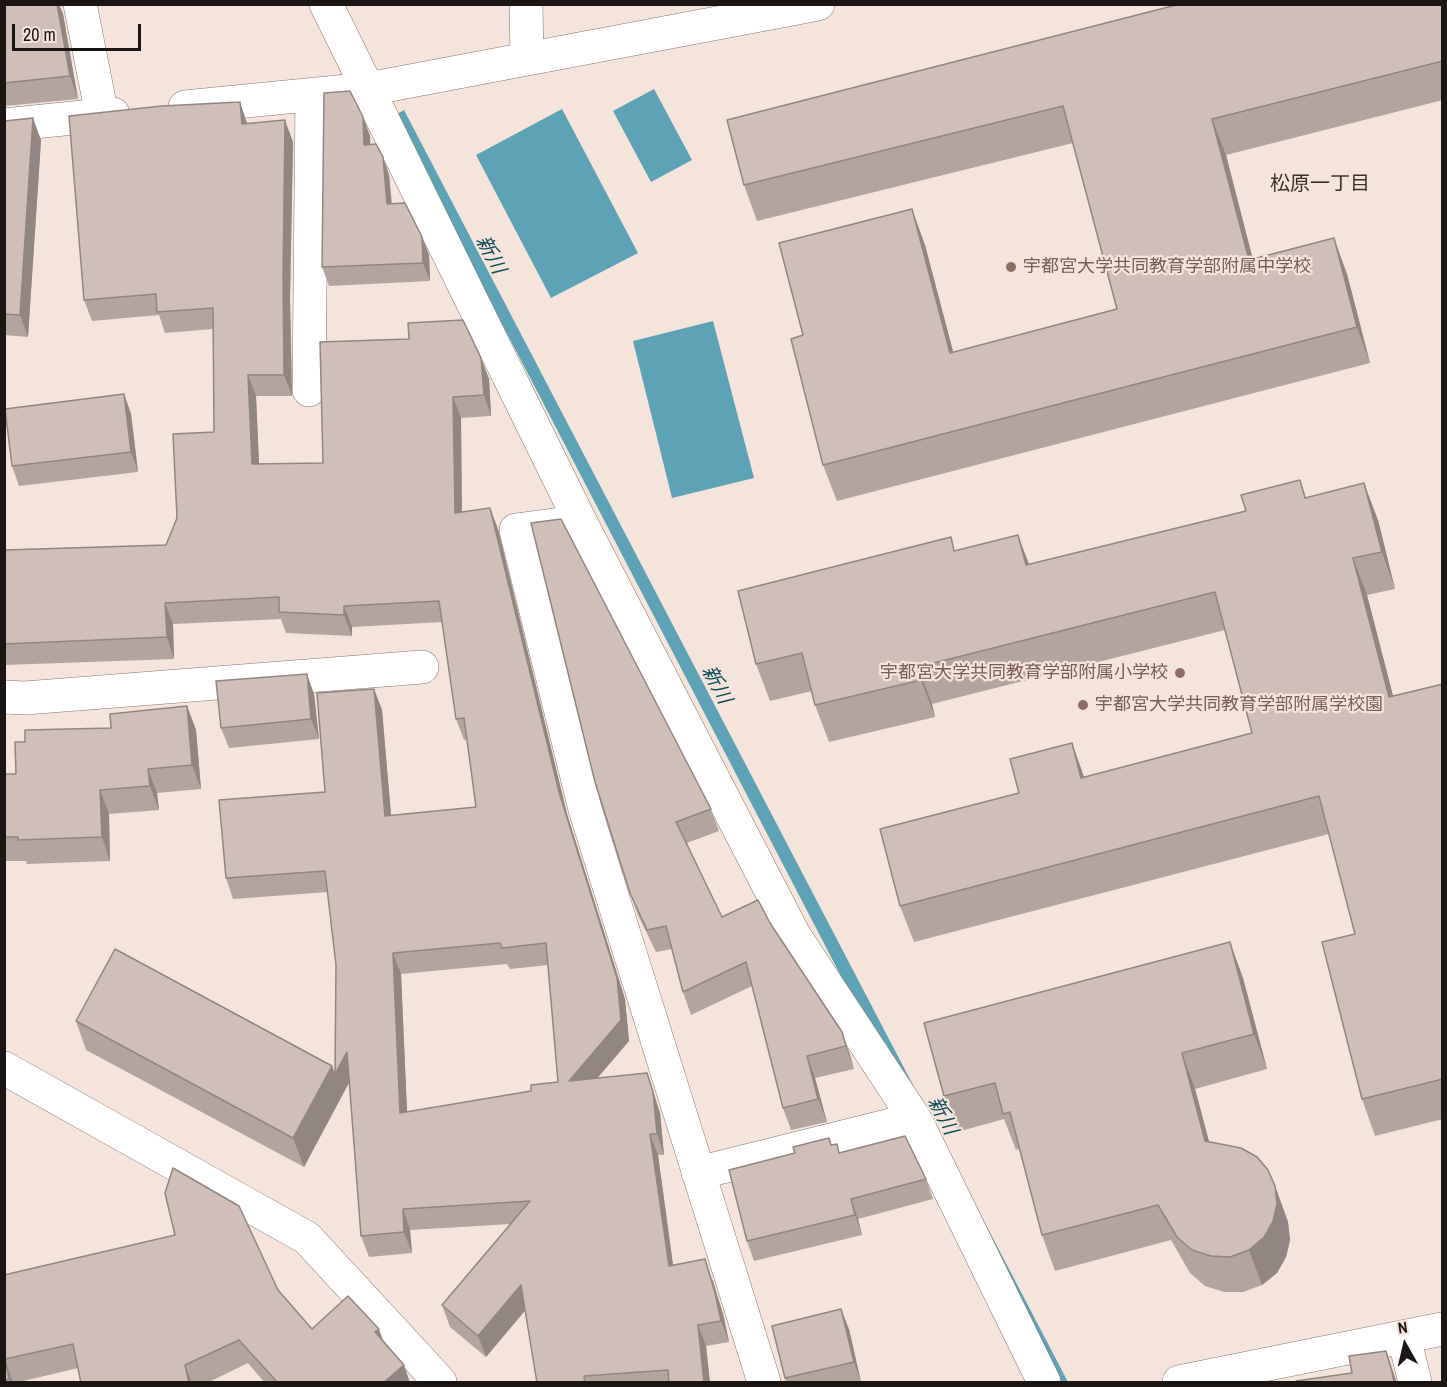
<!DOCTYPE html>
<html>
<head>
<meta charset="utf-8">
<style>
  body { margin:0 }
  #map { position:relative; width:1447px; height:1387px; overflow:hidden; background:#f5e4dc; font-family:"Archivo Narrow",sans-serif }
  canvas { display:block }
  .frame { position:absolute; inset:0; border:6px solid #1b1613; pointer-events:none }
  .north { position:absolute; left:1375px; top:1315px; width:60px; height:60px; -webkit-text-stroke:4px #f5e4dc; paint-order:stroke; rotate:352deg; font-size:16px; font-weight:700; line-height:24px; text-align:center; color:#1b1613 }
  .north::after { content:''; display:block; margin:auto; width:21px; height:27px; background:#1b1613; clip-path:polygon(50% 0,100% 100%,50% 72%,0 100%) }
  .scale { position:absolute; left:12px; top:24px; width:129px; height:27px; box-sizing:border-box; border:3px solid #1b1613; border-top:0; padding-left:8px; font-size:18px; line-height:21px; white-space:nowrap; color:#1b1613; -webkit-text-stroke:4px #f5e4dc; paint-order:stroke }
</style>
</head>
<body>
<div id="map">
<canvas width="1447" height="1387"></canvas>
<div class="frame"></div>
<div class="north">N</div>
<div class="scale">20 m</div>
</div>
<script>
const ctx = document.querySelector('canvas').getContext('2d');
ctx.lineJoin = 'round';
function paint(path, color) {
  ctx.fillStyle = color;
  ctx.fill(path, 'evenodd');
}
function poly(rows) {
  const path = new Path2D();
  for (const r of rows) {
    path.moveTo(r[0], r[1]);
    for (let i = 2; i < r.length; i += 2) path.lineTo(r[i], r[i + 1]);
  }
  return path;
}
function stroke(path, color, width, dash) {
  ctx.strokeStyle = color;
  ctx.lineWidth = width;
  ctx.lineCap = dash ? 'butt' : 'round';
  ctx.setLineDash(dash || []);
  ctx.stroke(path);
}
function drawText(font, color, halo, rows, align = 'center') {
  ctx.font = font + ' "Archivo Narrow","Noto Sans JP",sans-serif';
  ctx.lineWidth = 4.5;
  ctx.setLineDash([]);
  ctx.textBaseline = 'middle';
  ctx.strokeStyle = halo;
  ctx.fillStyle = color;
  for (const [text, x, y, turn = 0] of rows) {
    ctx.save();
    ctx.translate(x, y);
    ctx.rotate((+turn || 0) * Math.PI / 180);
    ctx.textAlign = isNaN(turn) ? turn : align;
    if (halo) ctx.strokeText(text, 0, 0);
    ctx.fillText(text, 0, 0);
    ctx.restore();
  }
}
paint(poly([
  [654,89,692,160,651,182,613,111],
  [562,109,638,253,551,298,476,155],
  [404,110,1068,1382,1052,1382,394,116],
  [713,321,754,478,672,498,633,341]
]), '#5ea2b5');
const minor = poly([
  [80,4,102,115],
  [326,4,580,521,794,935,915,1119,1044,1382],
  [526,4,527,59],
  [185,107,368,89,818,4],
  [4,125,113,114],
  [309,390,312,94],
  [576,522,516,530,585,809,764,1382],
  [4,697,25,698,422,667],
  [4,1068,307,1238,440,1382],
  [698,1173,915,1119],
  [1404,1338,1415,1382],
  [1179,1382,1442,1329]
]);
stroke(minor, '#84756e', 34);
stroke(minor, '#fff', 33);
paint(poly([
  [4,4,59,4,63,14,78,99,4,106],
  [1443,4,1443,100,1226,155,1253,259,1347,274,1370,363,837,501,823,465,803,335,925,245,953,353,1117,309,1073,143,757,221,744,185],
  [363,117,370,136,370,145,383,157,389,175,392,204,422,237,429,255,430,281,329,286,322,267],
  [4,121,41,140,28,337,4,335],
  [247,123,293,142,290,298,292,396,256,396,259,464,323,463,481,358,489,379,491,416,461,418,462,512,498,529,567,814,625,999,629,1041,597,1078,654,1094,660,1113,664,1155,658,1155,673,1265,713,1280,723,1314,729,1342,706,1346,710,1383,537,1383,525,1310,486,1357,450,1327,442,1305,511,1224,410,1230,412,1253,369,1257,361,1236,349,1083,304,1167,86,1050,76,1021,332,1066,335,1074,336,965,328,892,233,899,226,878,325,792,374,689,382,710,391,816,476,807,467,739,464,740,456,719,442,622,352,627,352,636,286,633,281,619,173,624,174,659,4,665,4,550,166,545,214,432,213,329,165,333,159,315,92,321,84,300],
  [507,964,510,969,548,965,558,1082,531,1091,407,1112,401,974],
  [124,394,131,414,138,472,19,486,12,466],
  [1300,480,1306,498,1378,520,1395,589,1367,595,1393,697,1443,684,1443,1119,1375,1136,1362,1099,1355,934,1329,834,914,942,900,906,1072,743,1084,777,1252,733,1225,630,932,704,935,717,829,742,815,705,812,691,770,701,756,664,956,550,1029,565,1246,511],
  [314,694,319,739,229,748,221,728],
  [187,706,196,730,201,789,157,793,159,810,109,814,110,861,27,864,26,861,4,861,4,774,16,774,25,742,111,728],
  [595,782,711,809,719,831,687,843,722,917,770,923,842,1032,850,1055,854,1069,815,1078,827,1122,791,1130,783,1108,752,986,691,1015,683,992,672,949,656,952,638,915,630,893],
  [1243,978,1267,1069,1195,1089,1209,1141,1275,1186,1288,1222,1290,1240,1286,1257,1277,1273,1262,1285,1243,1292,1224,1292,1205,1286,1190,1273,1171,1240,1055,1271,1042,1235,1019,1149,1016,1150,1004,1119,957,1132,944,1096],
  [829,1138,831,1145,840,1153,926,1179,933,1199,858,1219,862,1235,754,1261,747,1241,795,1153],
  [4,1275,278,1290,312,1329,383,1340,404,1365,410,1383,265,1383,248,1363,207,1383,81,1383,78,1368,15,1383,4,1383],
  [849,1329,861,1382,786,1383,785,1378]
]), '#b2a49e');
paint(poly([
  [55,4,59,4,63,14,78,99,70,76],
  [240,102,247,123,242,124],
  [363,117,370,136,371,164,364,145],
  [33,118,41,140,28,337,20,315],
  [1212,119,1226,155,1262,296,1249,260],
  [285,120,293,142,290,298,292,396,284,375,283,277],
  [383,157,389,175,393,222,387,204],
  [912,209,925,245,963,389,950,353],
  [422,237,429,255,430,281,423,263],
  [1334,238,1347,274,1370,363,1357,327],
  [481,358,489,379,491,416,484,395],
  [248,375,256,396,260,485,252,464],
  [124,394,131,414,138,472,131,452],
  [453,397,461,418,462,534,455,513],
  [1364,483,1378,520,1395,589,1382,552],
  [490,508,498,529,567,814,625,999,629,1041,577,1102,569,1081,559,792],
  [1018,535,1032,572,1026,565],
  [1353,558,1367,595,1403,734,1389,697],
  [165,603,173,624,174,659,167,637],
  [344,606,352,627,352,636,344,615],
  [918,667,932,704,935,717,921,680],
  [307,674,314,694,319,739,311,719],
  [374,689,382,710,393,837,385,816],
  [187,706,196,730,201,789,192,765],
  [1072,743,1085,780,1081,778],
  [148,769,157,793,159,810,150,786],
  [100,790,109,814,110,861,102,837],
  [1230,942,1243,978,1267,1069,1254,1034],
  [393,953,401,974,408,1134,400,1113],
  [842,1032,850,1055,854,1069,846,1046],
  [347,1052,354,1073,304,1167,293,1138,332,1066,335,1074],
  [1182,1053,1195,1089,1218,1176,1205,1141],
  [807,1056,815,1078,827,1122,818,1099],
  [647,1073,660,1113,664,1155,657,1134],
  [650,1134,658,1155,676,1287,669,1266],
  [1275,1186,1288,1222,1290,1240,1286,1257,1277,1273,1262,1285,1249,1250],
  [851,1199,858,1219,862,1235,855,1215],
  [403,1209,410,1230,412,1253,404,1232],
  [705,1259,723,1314,729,1342,721,1321],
  [521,1285,529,1306,486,1357,478,1336],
  [841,1309,849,1329,861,1382,854,1362],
  [698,1325,706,1346,710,1383,704,1383],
  [379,1329,387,1352,375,1332],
  [1386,1351,1397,1383,1394,1383],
  [5,1359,13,1383,10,1383],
  [185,1365,192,1383,189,1383],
  [404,1365,410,1383,383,1383]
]), '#918681');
const building = poly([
  [4,4,57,4,70,76,4,83,4,4],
  [1180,4,1443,4,1443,61,1212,119,1249,260,1334,238,1357,327,823,465,791,339,803,335,779,243,912,209,950,353,1117,309,1063,106,744,185,727,120,1180,4],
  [350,91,363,117,364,145,376,144,383,157,387,204,405,203,422,237,423,263,322,267,324,93,350,91],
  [240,102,242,124,285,120,283,277,284,375,248,375,252,464,323,463,320,342,409,339,408,323,463,320,481,358,484,395,453,397,455,513,490,508,559,792,617,978,621,1020,569,1081,647,1073,653,1092,657,1134,650,1134,669,1266,705,1259,715,1293,721,1321,698,1325,704,1383,669,1383,668,1370,584,1376,585,1383,537,1383,521,1285,478,1336,442,1305,530,1201,403,1209,404,1232,361,1236,347,1052,335,1074,336,965,325,871,226,878,219,800,325,792,317,693,374,689,385,816,476,807,464,718,456,719,439,601,344,606,344,615,279,612,279,597,165,603,167,637,4,644,4,550,166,545,177,518,173,434,214,432,213,308,157,312,156,294,84,300,69,116,162,106,240,102],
  [500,943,502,948,546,943,558,1082,531,1085,531,1091,400,1113,393,953,500,943],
  [33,118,20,315,4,314,4,121,33,118],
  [124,394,131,452,12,466,5,409,124,394],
  [1300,480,1305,498,1364,483,1382,552,1353,558,1389,697,1443,684,1443,1079,1362,1099,1322,942,1355,934,1319,796,900,906,880,829,1019,793,1010,759,1072,743,1081,778,1252,733,1215,592,918,667,921,680,815,705,802,653,756,664,738,591,951,537,954,551,1018,535,1026,565,1246,511,1241,495,1300,480],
  [561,519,711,809,676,822,722,917,758,900,770,923,842,1032,846,1046,807,1056,818,1099,783,1108,746,962,683,992,666,926,647,930,630,893,595,782,531,523,561,519],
  [307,674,311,719,221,728,216,681,307,674],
  [187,706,192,765,148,769,150,786,100,790,102,837,18,840,18,837,4,837,4,774,16,774,15,742,25,742,25,730,111,728,110,714,187,706],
  [1230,942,1254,1034,1182,1053,1205,1141,1241,1148,1257,1157,1268,1170,1275,1186,1277,1204,1273,1221,1264,1237,1249,1250,1230,1257,1211,1256,1192,1250,1177,1237,1158,1205,1042,1235,1010,1112,1003,1114,995,1083,944,1096,924,1023,1230,942],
  [115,949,332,1066,293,1138,76,1021,115,949],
  [905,1136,926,1179,851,1199,855,1215,747,1241,729,1170,795,1153,793,1147,829,1138,831,1145,837,1144,839,1153,905,1136],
  [173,1168,239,1206,278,1290,312,1329,348,1296,379,1329,375,1332,404,1365,383,1383,278,1383,239,1340,185,1365,189,1383,81,1383,73,1344,5,1359,9,1379,4,1380,4,1275,175,1235,165,1193,173,1168],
  [841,1309,854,1362,785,1378,772,1326,841,1309],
  [1386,1351,1392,1372,1394,1383,1296,1383,1296,1381,1352,1373,1349,1356,1386,1351]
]);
paint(building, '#cfbfb8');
stroke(building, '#918681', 1.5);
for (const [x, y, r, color] of [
  [1011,267,6,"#8d6e63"],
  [1180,673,6,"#8d6e63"],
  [1083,705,6,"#8d6e63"]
]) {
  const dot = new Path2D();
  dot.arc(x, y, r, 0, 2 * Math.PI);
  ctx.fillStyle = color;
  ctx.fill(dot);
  stroke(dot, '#f5e4dc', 2);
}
drawText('18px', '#785e54', '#f5e4dc', [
  ["宇都宮大学共同教育学部附属中学校",1023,267],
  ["宇都宮大学共同教育学部附属小学校",1168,673,"right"],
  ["宇都宮大学共同教育学部附属学校園",1095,705]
], 'left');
drawText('20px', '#3c302a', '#f5e4dc', [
  ["松原一丁目",1320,185]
]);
drawText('italic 20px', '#0e4b59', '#f5e4dc', [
  ["新川",490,255,62],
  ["新川",716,685,62],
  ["新川",942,1116,62]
]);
</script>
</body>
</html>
